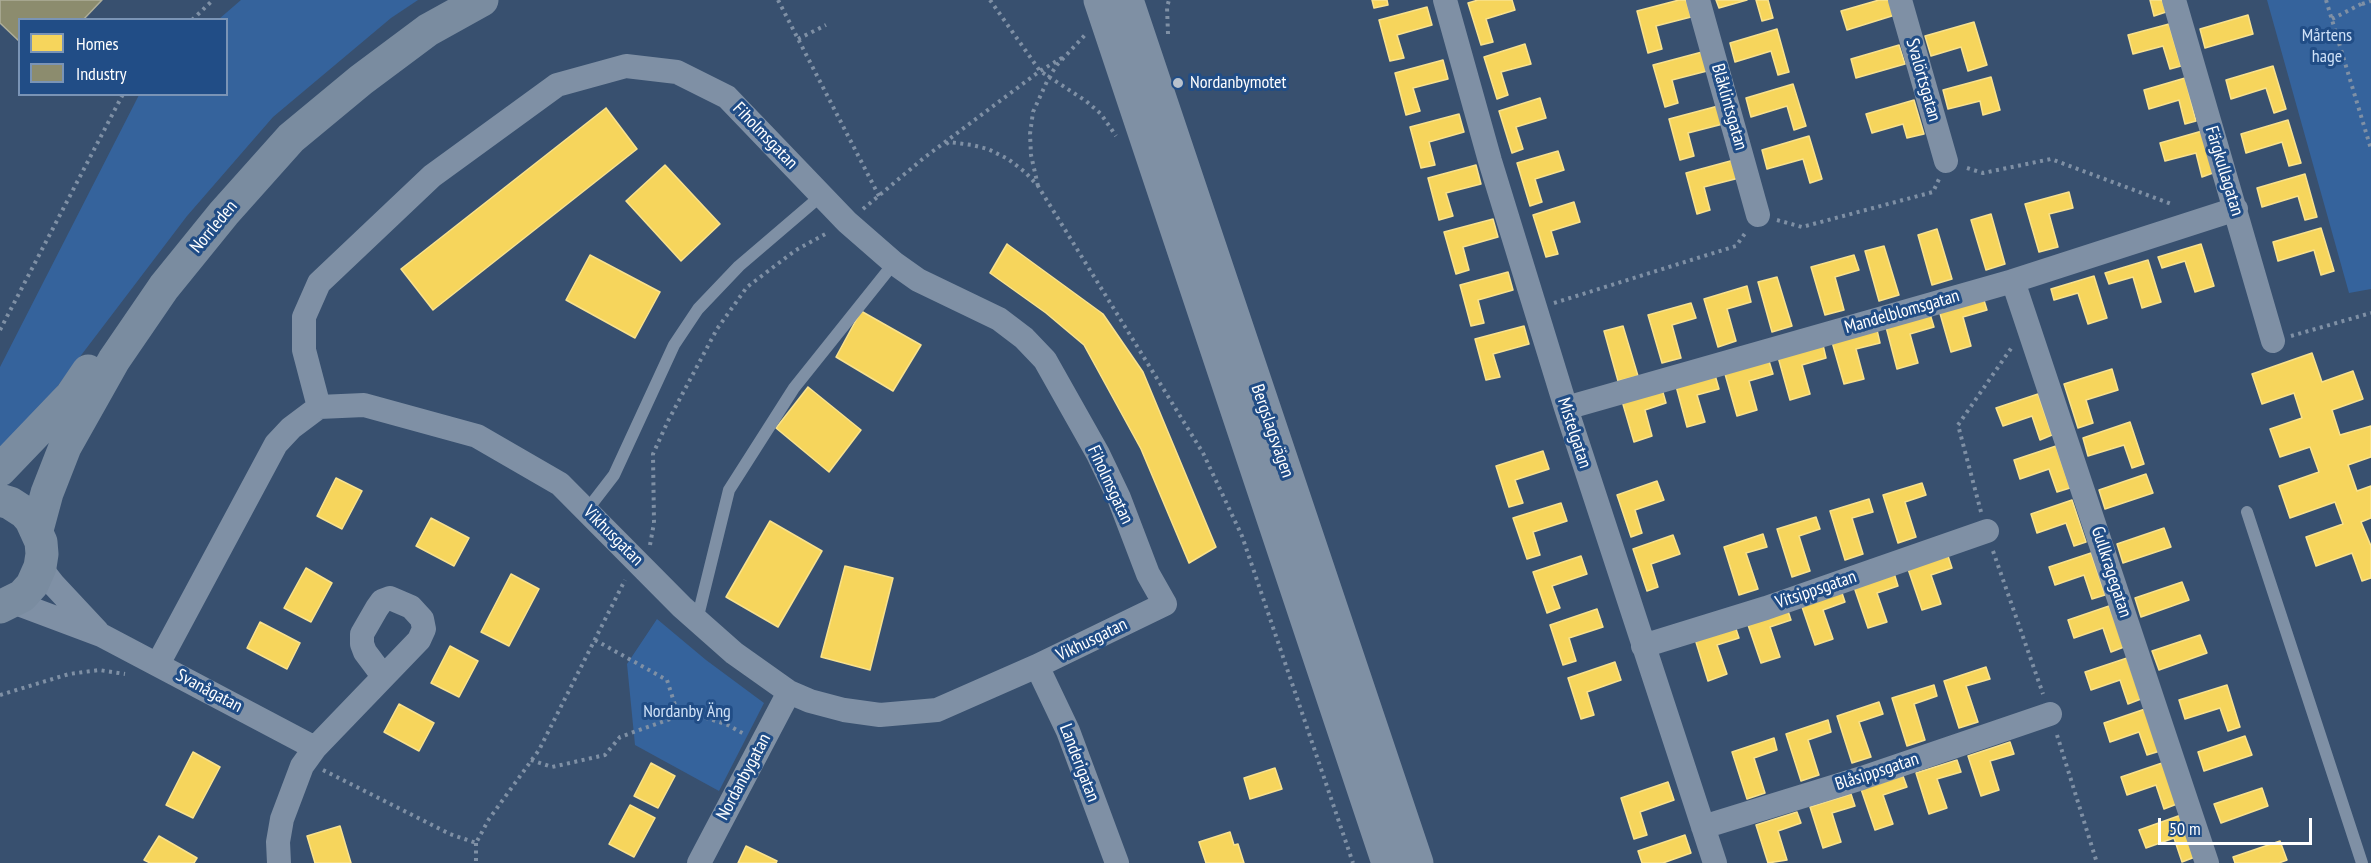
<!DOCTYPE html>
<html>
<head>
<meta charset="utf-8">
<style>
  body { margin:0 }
  #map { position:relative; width:2371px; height:863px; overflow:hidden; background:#38506f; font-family:"PT Sans Narrow",sans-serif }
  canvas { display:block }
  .legend { position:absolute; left:18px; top:18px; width:210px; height:78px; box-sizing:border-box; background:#214d86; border:2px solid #7a94b6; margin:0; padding:8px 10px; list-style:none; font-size:18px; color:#fff }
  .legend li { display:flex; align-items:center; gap:12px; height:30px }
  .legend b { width:30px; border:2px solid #7a94b6 }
  .scale { position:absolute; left:2158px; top:818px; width:154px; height:27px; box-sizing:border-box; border:3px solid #fff; border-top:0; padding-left:8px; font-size:18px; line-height:21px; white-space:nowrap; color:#fff; -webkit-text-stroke:4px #214d86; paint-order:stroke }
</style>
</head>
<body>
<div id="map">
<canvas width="2371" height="863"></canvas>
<ul class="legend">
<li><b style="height:16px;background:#f6d55c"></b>Homes</li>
<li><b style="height:16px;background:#8c8c6e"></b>Industry</li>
</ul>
<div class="scale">50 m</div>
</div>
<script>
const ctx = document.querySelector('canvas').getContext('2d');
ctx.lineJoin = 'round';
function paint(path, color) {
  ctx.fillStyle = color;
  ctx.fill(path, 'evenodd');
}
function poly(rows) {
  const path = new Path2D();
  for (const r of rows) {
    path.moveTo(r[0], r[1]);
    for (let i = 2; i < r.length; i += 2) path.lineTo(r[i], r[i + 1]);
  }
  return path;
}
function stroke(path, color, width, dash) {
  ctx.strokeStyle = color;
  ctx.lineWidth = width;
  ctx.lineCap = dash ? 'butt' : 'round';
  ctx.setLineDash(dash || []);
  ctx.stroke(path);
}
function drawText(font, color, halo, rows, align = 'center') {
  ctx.font = font + ' "PT Sans Narrow",sans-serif';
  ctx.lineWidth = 6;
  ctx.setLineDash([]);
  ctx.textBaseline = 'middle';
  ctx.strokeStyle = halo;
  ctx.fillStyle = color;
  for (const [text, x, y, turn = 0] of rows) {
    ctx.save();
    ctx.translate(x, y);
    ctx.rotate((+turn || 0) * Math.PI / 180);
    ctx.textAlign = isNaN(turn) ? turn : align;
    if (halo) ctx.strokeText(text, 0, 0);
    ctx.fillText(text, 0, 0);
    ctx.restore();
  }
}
paint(poly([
  [241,0,418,0,391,18,273,117,187,216,22,433,0,447,0,367,139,95,226,94,226,20,219,19],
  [2267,0,2371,0,2371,289,2349,293],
  [657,619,706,660,764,703,719,791,635,745,627,664]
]), '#35639c');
const homes = poly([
  [1372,0,1387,0,1388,5,1374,8,1372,0],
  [1478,0,1512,0,1515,10,1486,19,1493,42,1481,45,1468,3,1478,0],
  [1679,0,1686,0,1691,17,1656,26,1662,49,1648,53,1637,11,1679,0],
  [1716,0,1747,0,1719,8,1716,0],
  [1756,0,1768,0,1773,18,1762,21,1756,0],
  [1879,0,1891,0,1895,15,1847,30,1841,11,1879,0],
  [2150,0,2162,0,2166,12,2154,16,2150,0],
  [1427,7,1432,25,1397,35,1404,58,1390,61,1379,20,1427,7],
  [2248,15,2253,34,2205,48,2200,29,2248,15],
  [1974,22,1987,65,1968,71,1961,47,1931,56,1925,36,1974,22],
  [2169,24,2181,66,2170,69,2163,46,2133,54,2128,35,2169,24],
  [1777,29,1789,72,1778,75,1771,51,1735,62,1730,43,1777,29],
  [1525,44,1531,64,1501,72,1508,95,1497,99,1484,57,1525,44],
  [1899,45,1905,64,1856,78,1851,59,1899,45],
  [1702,52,1707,71,1672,80,1678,103,1665,107,1653,65,1702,52],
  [1443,60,1448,79,1413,88,1420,111,1406,115,1395,73,1443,60],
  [2273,66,2286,109,2274,113,2266,88,2231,99,2226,80,2273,66],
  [1991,77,2000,110,1983,115,1980,101,1948,109,1943,90,1991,77],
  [2185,78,2196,121,2185,124,2179,100,2149,109,2144,90,2185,78],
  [1793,84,1806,126,1794,130,1787,106,1751,117,1746,98,1793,84],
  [1540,98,1546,118,1516,127,1523,149,1512,153,1499,111,1540,98],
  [1914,100,1924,134,1907,138,1903,124,1872,133,1866,114,1914,100],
  [1718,106,1723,124,1688,133,1694,156,1680,160,1669,119,1718,106],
  [606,108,637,149,433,310,401,269,606,108],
  [1459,114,1464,132,1429,142,1435,165,1421,168,1410,127,1459,114],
  [2288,120,2301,163,2289,166,2282,142,2246,153,2241,134,2288,120],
  [2202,131,2213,173,2202,177,2196,153,2165,161,2160,143,2202,131],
  [1809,136,1822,179,1810,183,1803,159,1767,169,1762,150,1809,136],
  [1558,151,1564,170,1535,179,1542,202,1530,206,1517,163,1558,151],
  [1734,160,1739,178,1704,187,1710,210,1697,214,1686,173,1734,160],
  [665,165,720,224,681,261,626,201,665,165],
  [1476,165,1481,184,1446,193,1453,216,1439,220,1428,178,1476,165],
  [2305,174,2317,217,2305,220,2298,196,2262,207,2257,188,2305,174],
  [2069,192,2073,208,2049,214,2058,247,2039,252,2025,204,2069,192],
  [1574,202,1580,222,1551,231,1558,254,1546,257,1533,215,1574,202],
  [1991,214,2005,264,1986,270,1971,220,1991,214],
  [1493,219,1498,237,1463,247,1469,270,1456,274,1444,232,1493,219],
  [2321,228,2334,271,2321,275,2314,250,2278,261,2273,242,2321,228],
  [1937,229,1952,279,1932,285,1918,235,1937,229],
  [1007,244,1103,314,1143,372,1216,547,1189,563,1141,449,1084,345,1046,313,990,273,1007,244],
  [2201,244,2214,286,2195,292,2185,261,2162,268,2158,257,2201,244],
  [1884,246,1899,295,1879,301,1865,251,1884,246],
  [590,255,660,292,635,338,566,300,590,255],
  [1854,255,1859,270,1835,277,1844,310,1825,315,1811,267,1854,255],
  [2148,260,2161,302,2142,308,2133,277,2109,284,2105,273,2148,260],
  [1508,272,1513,290,1478,300,1484,323,1471,326,1460,285,1508,272],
  [2094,276,2107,318,2088,324,2078,293,2054,300,2051,289,2094,276],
  [1777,277,1792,326,1772,332,1758,282,1777,277],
  [1747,286,1751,302,1727,309,1736,341,1718,347,1704,299,1747,286],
  [1983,297,1987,310,1963,317,1971,346,1951,352,1939,310,1983,297],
  [1691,303,1696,318,1672,325,1681,358,1662,363,1648,315,1691,303],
  [861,311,921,345,893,391,836,357,861,311],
  [1930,314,1934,327,1910,334,1918,363,1897,369,1886,327,1930,314],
  [1524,326,1529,344,1493,354,1500,377,1486,380,1475,339,1524,326],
  [1623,326,1638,376,1618,381,1604,331,1623,326],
  [1877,330,1880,343,1856,349,1864,379,1844,384,1832,342,1877,330],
  [1823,345,1826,358,1802,365,1810,394,1790,400,1778,357,1823,345],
  [2312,353,2322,382,2353,371,2363,399,2332,410,2340,435,2371,426,2371,457,2348,465,2357,491,2371,486,2371,518,2361,522,2371,546,2371,578,2362,581,2352,553,2316,566,2306,537,2343,524,2335,502,2290,518,2279,486,2319,472,2310,447,2280,457,2270,429,2302,418,2294,393,2262,404,2252,374,2312,353],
  [1769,361,1773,374,1749,381,1757,410,1737,416,1725,374,1769,361],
  [2112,369,2118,390,2086,400,2093,423,2078,428,2064,384,2112,369],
  [1715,375,1719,389,1697,395,1705,422,1687,427,1676,386,1715,375],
  [808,387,861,430,829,472,776,428,808,387],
  [1662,389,1666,403,1645,410,1652,436,1634,442,1622,401,1662,389],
  [2038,394,2052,435,2040,440,2032,416,2003,426,1996,408,2038,394],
  [2130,422,2144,464,2132,468,2124,445,2088,456,2083,438,2130,422],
  [2056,446,2070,488,2057,492,2049,469,2020,479,2014,460,2056,446],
  [1543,451,1549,469,1515,480,1523,503,1509,507,1496,466,1543,451],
  [2146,474,2153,493,2105,509,2099,490,2146,474],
  [336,478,362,491,342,529,317,516,336,478],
  [1657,481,1664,500,1635,510,1642,533,1631,537,1617,495,1657,481],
  [1922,483,1926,495,1905,502,1916,537,1898,543,1883,495,1922,483],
  [1869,499,1873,512,1852,518,1863,554,1845,560,1830,511,1869,499],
  [2072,500,2086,542,2074,546,2066,523,2037,533,2031,514,2072,500],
  [1561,503,1567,521,1533,532,1540,555,1527,559,1513,518,1561,503],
  [1816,517,1820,529,1799,536,1810,571,1792,577,1777,529,1816,517],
  [431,518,469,538,454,566,416,546,431,518],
  [770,521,822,551,778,627,726,597,770,521],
  [2164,528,2171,547,2123,563,2117,544,2164,528],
  [1763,534,1767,547,1746,553,1758,589,1739,595,1724,547,1763,534],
  [1673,535,1680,554,1651,564,1658,587,1647,591,1633,549,1673,535],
  [2091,553,2105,595,2092,599,2084,575,2055,585,2049,567,2091,553],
  [1581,556,1587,574,1552,586,1560,608,1547,613,1533,572,1581,556],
  [1948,556,1952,568,1931,575,1941,604,1922,610,1908,569,1948,556],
  [845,566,893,578,870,670,821,657,845,566],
  [306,568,332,583,311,622,284,608,306,568],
  [1894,573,1898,586,1877,593,1887,622,1868,628,1854,587,1894,573],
  [511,574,539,589,509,646,481,632,511,574],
  [2182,582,2189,600,2141,617,2135,598,2182,582],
  [1841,590,1845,602,1823,610,1833,639,1815,645,1801,604,1841,590],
  [2109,606,2124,647,2111,652,2103,628,2074,638,2068,620,2109,606],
  [1787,608,1791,620,1770,627,1780,657,1761,663,1747,622,1787,608],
  [1597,609,1603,627,1569,638,1576,661,1563,665,1550,625,1597,609],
  [260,622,300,643,287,669,247,648,260,622],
  [1735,626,1739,638,1717,645,1727,674,1708,681,1695,639,1735,626],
  [2200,635,2207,653,2159,670,2152,651,2200,635],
  [450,646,478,661,459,697,431,683,450,646],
  [2127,658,2141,699,2128,704,2120,680,2091,690,2085,672,2127,658],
  [1615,662,1621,680,1587,692,1594,715,1581,719,1568,678,1615,662],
  [1986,667,1990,679,1966,686,1978,722,1959,728,1944,681,1986,667],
  [1934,685,1937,696,1914,704,1925,740,1907,746,1892,698,1934,685],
  [2227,685,2240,727,2228,731,2220,708,2185,719,2179,700,2227,685],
  [1879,702,1883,714,1859,722,1871,757,1852,763,1837,716,1879,702],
  [399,704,434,723,419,751,384,732,399,704],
  [2145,709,2160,751,2147,755,2139,732,2110,742,2104,723,2145,709],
  [1828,720,1831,732,1808,740,1819,775,1801,781,1786,734,1828,720],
  [2245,736,2252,755,2204,771,2198,752,2245,736],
  [1774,738,1777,750,1754,758,1765,793,1747,799,1732,752,1774,738],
  [2010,742,2014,754,1990,761,1999,790,1981,796,1968,756,2010,742],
  [193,752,220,767,193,818,166,805,193,752],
  [1957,760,1961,772,1937,779,1947,808,1929,814,1916,773,1957,760],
  [651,763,675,776,658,808,634,796,651,763],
  [2162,763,2177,804,2164,809,2156,785,2127,795,2121,777,2162,763],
  [1275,768,1282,789,1250,799,1244,778,1275,768],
  [1903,776,1907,787,1883,795,1893,824,1875,830,1861,789,1903,776],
  [1668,782,1674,800,1640,812,1647,835,1634,839,1621,798,1668,782],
  [2262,788,2268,806,2221,823,2214,804,2262,788],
  [1851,794,1855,806,1832,813,1841,842,1823,848,1810,807,1851,794],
  [630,805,655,818,634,857,609,844,630,805],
  [1797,812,1801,823,1778,831,1787,860,1768,863,1756,825,1797,812],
  [2181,815,2195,857,2182,862,2174,838,2146,848,2139,830,2181,815],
  [340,826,351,863,315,863,307,836,340,826],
  [1230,832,1234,845,1238,844,1244,863,1206,863,1199,842,1230,832],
  [1685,835,1691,853,1663,863,1642,863,1638,851,1685,835],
  [159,836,197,858,194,863,150,863,144,860,159,836],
  [2280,841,2287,860,2279,863,2235,863,2233,857,2280,841],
  [746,846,777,861,776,863,738,863,746,846]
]);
paint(homes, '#f6d55c');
stroke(homes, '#f9e28d', 1.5);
const industry = poly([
  [0,0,102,0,83,20,20,20,20,42,0,23,0,0]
]);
paint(industry, '#8c8c6e');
stroke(industry, '#aeae9a', 1.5);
stroke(poly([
  [778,0,879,196],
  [990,0,1040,71,1086,101,1101,114,1116,136],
  [2326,0,2371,149],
  [2362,4,2371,1],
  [2332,19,2361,4,2363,0],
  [192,20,213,0],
  [1168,34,1167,7,1169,0],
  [798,39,826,25],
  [946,144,949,142,972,145,988,149,1008,159,1025,172,1038,186,1203,453,1242,536,1353,863],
  [1967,168,1983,173,2051,159,2174,205],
  [1038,186,1031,155,1030,134,1033,112,1049,77,1057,65,1085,35],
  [863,209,925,157,1040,71,1065,56],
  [1777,220,1802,227,1933,192,1939,179],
  [1554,303,1736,246,1746,232],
  [0,330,123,94],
  [2291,336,2371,313],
  [1981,512,1958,425,2012,347],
  [650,545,654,523,653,454,668,421,717,329,747,287,796,250,829,232],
  [1993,551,2043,694],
  [595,640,667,680,676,708,728,725,744,734],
  [0,695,69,674,99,670,125,674],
  [2057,735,2097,863],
  [531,760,552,767,605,755,620,737,670,719,676,708],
  [323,770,450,834,476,843,489,819,539,750,625,580],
  [476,843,476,863]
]), '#7f90a5', 4, [3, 4.5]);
stroke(poly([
  [587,510,614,475,674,345,698,309,739,266,822,195],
  [2247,512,2362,863],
  [697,620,729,490,794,388,894,263]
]), '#7f90a5', 12);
stroke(poly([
  [1445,0,1490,161,1566,408,1715,863],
  [1698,0,1758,215],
  [1900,0,1946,161],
  [2174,0,2273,341],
  [2013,281,2207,863],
  [1566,408,2013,281,2236,209],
  [40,567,54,585,97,631],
  [13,602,101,635,315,748],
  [1643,646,1766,608,1987,531],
  [158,664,276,444,291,428,319,407,364,405,477,436,560,484,682,607,734,653,789,692,810,701,844,710,880,715,937,710,1037,666,1165,604,1148,574,1119,498,1098,454,1045,360,1024,338,999,319,918,280,894,263,847,222,727,97,677,72,626,66,557,85,432,176,319,283,304,317,304,350,319,407],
  [1037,666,1068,731,1117,863],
  [1703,827,1862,778,2050,714],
  [279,863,278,842,282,819,302,766,315,748,419,640,424,629,422,619,411,607,390,598,382,601,377,608,362,634,362,644,365,652,383,676],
  [699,863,789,692]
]), '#7f90a5', 24);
stroke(poly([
  [0,470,71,396,88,371],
  [0,500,10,503,24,512,31,520,41,542,42,554,40,567,32,585,22,596,0,607],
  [37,530,47,493,65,447,114,360,164,287,224,213,291,138,361,80,428,30,482,0]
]), '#7a8ca0', 33);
stroke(poly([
  [1100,0,1388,863],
  [1127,0,1417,863]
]), '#7f90a4', 33);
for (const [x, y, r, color] of [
  [1178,83,6,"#b9c2cd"]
]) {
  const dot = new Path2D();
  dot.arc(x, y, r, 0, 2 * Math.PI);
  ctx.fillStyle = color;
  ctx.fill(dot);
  stroke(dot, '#214d86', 2);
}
drawText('18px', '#cfe1f7', '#214d86', [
  ["Mårtens",2327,36],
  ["hage",2327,57],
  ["Nordanby Äng",687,712]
]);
drawText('18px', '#fff', '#214d86', [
  ["Svalörtsgatan",1923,80,74],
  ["Blåklintsgatan",1729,107,74],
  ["Fiholmsgatan",765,136,46],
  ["Färgkullagatan",2224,171,73],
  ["Norrleden",214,227,-50],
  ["Mandelblomsgatan",1902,312,-16],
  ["Bergslagsvägen",1272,431,71],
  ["Mistelgatan",1574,433,72],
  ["Fiholmsgatan",1110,485,65],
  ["Vikhusgatan",613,536,45],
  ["Gullkragegatan",2111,572,72],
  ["Vitsippsgatan",1816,590,-19],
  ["Vikhusgatan",1092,640,-26],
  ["Svanågatan",209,691,28],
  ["Landerigatan",1079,763,69],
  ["Blåsippsgatan",1877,772,-18],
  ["Nordanbygatan",744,777,-62]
]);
drawText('18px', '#fff', '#214d86', [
  ["Nordanbymotet",1190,83]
], 'left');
</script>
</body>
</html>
